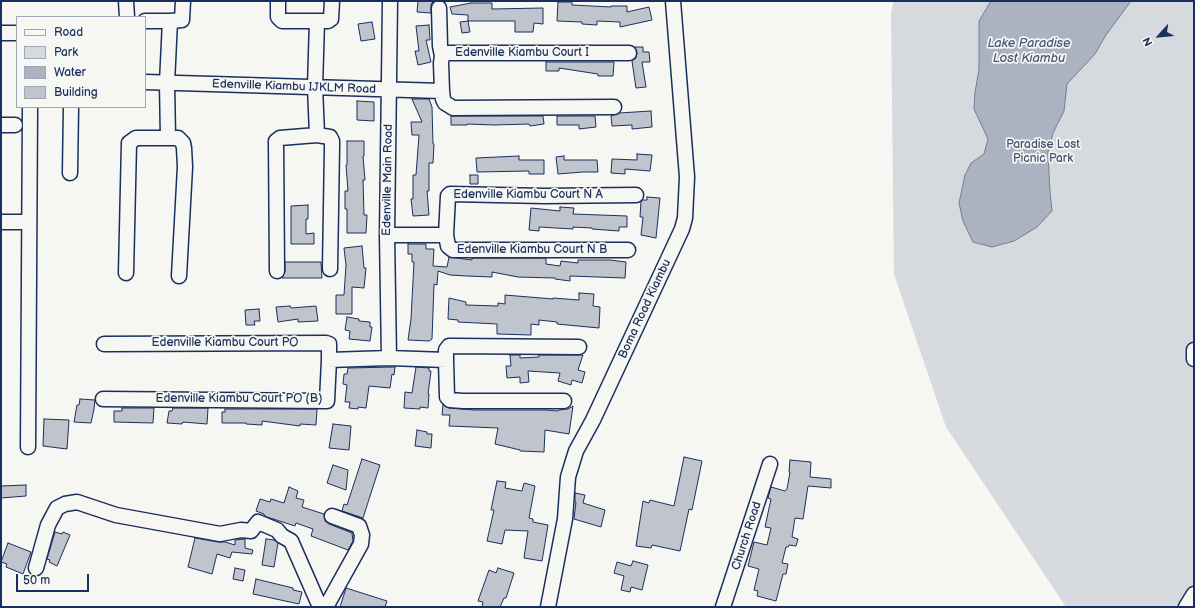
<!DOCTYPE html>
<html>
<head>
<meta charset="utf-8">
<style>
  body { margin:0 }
  #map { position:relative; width:1195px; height:608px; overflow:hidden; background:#f6f6f2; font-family:"Balsamiq Sans",sans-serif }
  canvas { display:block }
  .frame { position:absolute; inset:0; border:2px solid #1b2f5e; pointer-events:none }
  .legend { position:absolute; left:16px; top:16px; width:130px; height:92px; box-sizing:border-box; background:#f6f6f2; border:1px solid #9ea6b7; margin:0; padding:5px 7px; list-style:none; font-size:12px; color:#1b2f5e }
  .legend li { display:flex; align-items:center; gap:8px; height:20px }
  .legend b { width:20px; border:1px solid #9ea6b7 }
  .north { position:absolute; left:1139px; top:16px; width:40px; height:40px; -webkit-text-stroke:3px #f6f6f2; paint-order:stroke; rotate:243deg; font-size:11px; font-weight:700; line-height:16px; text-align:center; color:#1b2f5e }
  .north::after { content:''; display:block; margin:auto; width:14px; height:18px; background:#1b2f5e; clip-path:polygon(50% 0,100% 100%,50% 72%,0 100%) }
  .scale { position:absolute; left:16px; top:574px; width:73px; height:18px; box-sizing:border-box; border:2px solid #1b2f5e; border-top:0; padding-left:5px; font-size:12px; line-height:14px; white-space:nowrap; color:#1b2f5e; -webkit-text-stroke:3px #f6f6f2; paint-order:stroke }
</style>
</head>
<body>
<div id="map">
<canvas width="1195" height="608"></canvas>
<div class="frame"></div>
<ul class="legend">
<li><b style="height:5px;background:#f6f6f2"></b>Road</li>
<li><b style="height:11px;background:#d6d9dd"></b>Park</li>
<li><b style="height:11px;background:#abb2c0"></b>Water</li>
<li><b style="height:11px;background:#c0c4cd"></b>Building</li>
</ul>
<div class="north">N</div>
<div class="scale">50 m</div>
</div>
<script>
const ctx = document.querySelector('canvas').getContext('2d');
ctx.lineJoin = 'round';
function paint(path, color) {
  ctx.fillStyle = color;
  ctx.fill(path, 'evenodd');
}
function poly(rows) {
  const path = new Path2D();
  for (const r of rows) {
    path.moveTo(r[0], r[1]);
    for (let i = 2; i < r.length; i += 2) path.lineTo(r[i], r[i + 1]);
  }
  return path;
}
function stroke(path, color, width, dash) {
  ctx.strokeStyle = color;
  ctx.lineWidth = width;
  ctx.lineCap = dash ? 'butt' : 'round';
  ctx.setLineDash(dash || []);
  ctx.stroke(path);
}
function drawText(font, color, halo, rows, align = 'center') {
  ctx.font = font + ' "Balsamiq Sans",sans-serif';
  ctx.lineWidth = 3.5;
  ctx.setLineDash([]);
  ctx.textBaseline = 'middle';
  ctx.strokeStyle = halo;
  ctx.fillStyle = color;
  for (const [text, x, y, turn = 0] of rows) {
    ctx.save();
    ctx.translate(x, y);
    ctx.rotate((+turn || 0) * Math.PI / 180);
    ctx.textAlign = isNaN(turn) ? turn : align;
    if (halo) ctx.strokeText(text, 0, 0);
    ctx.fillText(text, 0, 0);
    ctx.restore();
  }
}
paint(poly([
  [894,1,1194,1,1194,607,1066,607,946,427,894,274,891,12]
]), '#d6d9dd');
const water = poly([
  [991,1,1131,1,1106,35,1095,54,1067,84,1064,111,1053,133,1048,152,1050,192,1052,211,1037,227,1014,241,992,247,973,242,963,221,959,203,965,175,971,163,984,154,988,139,974,109,975,92,979,70,979,21,991,1]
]);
paint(water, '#abb2c0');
stroke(water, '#717e99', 1);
const building = poly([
  [418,1,434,1,431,4,431,13,417,12,418,1],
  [558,2,572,2,572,5,611,7,611,6,627,6,627,12,649,7,652,20,620,27,620,22,597,21,597,25,582,24,582,22,557,21,558,2],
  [471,3,492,3,492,9,543,8,543,24,534,23,533,32,515,32,515,21,468,21,468,15,452,14,450,7,471,3],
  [468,21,470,32,462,33,460,22,468,21],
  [372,22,375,39,361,41,358,24,372,22],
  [429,25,430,40,426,40,431,62,418,65,415,51,419,51,416,26,429,25],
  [635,47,643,47,643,52,649,52,650,62,642,62,646,87,636,88,632,61,636,58,637,53,635,47],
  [546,62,614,62,613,76,598,76,598,74,559,68,559,71,546,71,546,62],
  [412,99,429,99,432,107,433,144,434,144,433,163,429,163,429,191,427,191,429,215,413,216,411,199,413,199,413,175,416,175,419,135,412,135,411,122,422,122,412,99],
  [357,101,374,102,374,121,357,120,357,101],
  [651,111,652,127,632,129,632,125,612,126,611,116,619,113,651,111],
  [451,116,543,116,544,124,530,126,529,124,494,125,467,124,467,125,451,125,451,116],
  [557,116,595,116,596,127,579,129,579,125,557,125,557,116],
  [347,141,364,141,364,156,363,156,365,180,363,180,364,215,367,215,366,233,347,233,347,209,345,209,345,191,348,191,346,165,347,165,347,141],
  [637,154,652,155,650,171,625,169,625,174,611,173,612,159,637,160,637,154],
  [519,156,519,160,544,160,544,174,529,174,529,171,477,172,476,158,519,156],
  [564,156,564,160,597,160,598,172,583,172,558,174,556,157,564,156],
  [470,175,478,175,478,184,470,184,470,175],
  [647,197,660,198,656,238,641,235,643,217,640,217,641,201,643,200,647,200,647,197],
  [308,205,308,219,306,219,306,234,314,233,314,244,291,244,291,206,308,205],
  [560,207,574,208,573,214,627,216,627,227,619,227,619,231,592,229,592,228,573,227,573,229,539,227,539,231,529,230,531,208,560,211,560,207],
  [408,244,426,244,426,249,434,249,433,266,447,267,449,257,472,260,472,258,546,258,546,264,560,266,561,261,578,263,578,260,610,260,626,262,625,278,570,276,570,281,555,279,555,278,518,277,492,272,492,277,467,276,450,275,438,271,437,285,434,284,432,339,429,341,408,340,411,319,414,262,412,262,412,254,408,254,408,244],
  [362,246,364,268,366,268,364,288,352,287,352,314,336,314,336,295,344,295,346,265,344,248,362,246],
  [285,262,321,262,322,278,282,278,285,271,285,262],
  [579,293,594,294,593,306,600,307,599,328,557,324,557,322,539,320,539,325,531,324,531,335,497,334,497,324,458,322,458,320,448,319,449,298,466,302,466,305,498,306,498,303,505,304,505,295,553,299,553,298,579,300,579,293],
  [290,306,291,308,316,306,318,321,298,322,298,319,278,322,276,307,290,306],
  [259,309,260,321,254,321,255,325,246,325,245,310,259,309],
  [347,317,359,319,359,321,370,322,370,327,372,327,370,341,349,339,350,331,345,330,347,317],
  [510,355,520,355,520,358,539,357,539,355,583,355,578,370,585,372,582,383,572,380,571,385,558,381,560,373,528,371,529,382,520,383,520,377,507,378,506,366,511,366,510,355],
  [395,367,394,375,392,374,390,388,369,386,366,408,358,407,358,409,349,408,350,402,345,402,347,385,343,384,344,374,347,374,348,368,395,367],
  [416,367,429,368,429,371,431,371,428,394,429,394,428,408,420,407,420,409,404,408,405,392,412,393,416,367],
  [80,399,95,400,94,409,91,423,74,422,77,405,79,405,80,399],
  [443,405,449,408,475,410,547,410,558,411,559,410,568,409,573,406,569,434,545,430,544,452,520,451,520,450,495,444,498,428,449,426,450,415,442,415,443,405],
  [122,408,154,408,153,423,114,422,114,411,122,411,122,408],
  [173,408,208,408,207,424,183,422,182,424,167,423,169,411,172,411,173,408],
  [225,409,317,409,316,425,300,424,300,426,262,421,262,425,246,424,246,423,222,423,222,412,225,412,225,409],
  [44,419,69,420,67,449,43,446,44,419],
  [333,424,351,426,349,450,329,448,333,424],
  [417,430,427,432,427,434,432,434,431,448,415,446,417,430],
  [684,457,702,461,692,510,689,509,680,551,652,545,651,548,636,546,643,501,649,503,650,500,674,506,684,457],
  [362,459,380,465,363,518,342,511,344,504,347,505,362,459],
  [790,460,811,462,810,477,831,479,831,488,808,486,803,519,795,518,792,537,798,539,796,546,789,545,788,547,786,547,782,563,788,564,786,574,783,574,776,601,757,596,758,591,754,590,759,569,748,566,754,542,767,545,771,528,765,527,771,499,768,498,771,487,785,491,787,489,790,472,789,472,790,460],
  [333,465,348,470,346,490,327,483,333,465],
  [497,481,506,482,505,488,522,491,524,483,535,486,529,518,533,519,533,522,548,525,542,561,524,558,528,531,505,530,502,544,487,541,494,510,491,510,497,481],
  [26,485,26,496,1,498,1,486,26,485],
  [289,487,298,491,296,498,304,500,302,507,324,514,325,521,329,524,352,533,353,541,348,550,311,536,313,529,296,523,295,526,267,517,264,515,264,514,256,511,260,499,270,502,271,499,284,503,289,487],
  [575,493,585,495,583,503,605,510,601,527,574,519,576,502,575,502,575,493],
  [55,532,62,534,63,532,70,535,57,566,49,562,50,560,47,559,55,532],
  [195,538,218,542,225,542,235,545,235,540,245,539,245,548,253,550,252,554,232,552,230,558,217,554,212,574,188,567,195,538],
  [266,539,274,540,278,543,274,567,262,565,266,539],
  [8,543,31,552,23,574,6,567,7,564,1,562,8,543],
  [633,561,648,565,642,590,631,587,630,592,621,590,624,576,614,573,617,562,631,566,633,561],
  [235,568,245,570,243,581,233,579,235,568],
  [498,568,514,573,506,598,504,598,500,607,482,607,483,602,478,601,489,570,496,573,498,568],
  [256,579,293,588,293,590,302,592,299,604,253,594,256,579],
  [346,588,387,601,385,607,340,607,346,588]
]);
paint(building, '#c0c4cd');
stroke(building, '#1b2f5e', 1);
const minor = poly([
  [126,1,127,17],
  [278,1,278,17,282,21,317,21,315,87,317,135,330,137,332,141,332,147,330,269],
  [439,8,440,46,442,56,441,63,442,91,443,99,445,103,450,106,453,108,614,107],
  [170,21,182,20,183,1],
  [317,21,328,21,331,19,332,1],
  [1,33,17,33],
  [442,56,447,53,629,53],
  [145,82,442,91],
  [1,125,15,125],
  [168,138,178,138,183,143,184,148,185,167,179,276],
  [70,173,71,107],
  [1,222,29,222],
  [387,235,446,235,448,196,450,194,544,196,636,195],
  [446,235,448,246,453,250,628,250],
  [277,271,276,141,280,138,317,135],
  [126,273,129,143,136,138,168,138,167,83,170,21,145,21],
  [104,344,326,343,329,344,329,360],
  [1194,350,1194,359],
  [389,358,387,235,390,1],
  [446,360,446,350,449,346,452,346,579,347],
  [103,399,327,401,329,360,389,358,446,360,447,397,450,400,463,401,564,401],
  [28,447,30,107],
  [36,568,48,525,57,508,65,504,77,502,116,515,220,534,241,530,251,531,258,522,277,530,282,536,291,541,320,607],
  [326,607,361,544,362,535,359,526,332,516],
  [548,607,565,519,568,477,576,451,593,420,682,229,685,218,687,177,673,1],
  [723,607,770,464],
  [1186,607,1194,594]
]);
stroke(minor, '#1b2f5e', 17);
stroke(minor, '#f6f6f2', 14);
drawText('12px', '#1b2f5e', '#f6f6f2', [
  ["Edenville Kiambu Court I",522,53],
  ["Edenville Kiambu IJKLM Road",294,87,2],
  ["Edenville Main Road",388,180,-89],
  ["Edenville Kiambu Court N A",528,195],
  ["Edenville Kiambu Court N B",532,250],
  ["Boma Road Kiambu",645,309,-65],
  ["Edenville Kiambu Court PO",225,343],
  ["Edenville Kiambu Court PO (B)",239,399],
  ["Church Road",747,536,-72]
]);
drawText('12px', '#405177', '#f6f6f2', [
  ["Paradise Lost",1043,145],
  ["Picnic Park",1043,159]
]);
drawText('italic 13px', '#46567b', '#f6f6f2', [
  ["Lake Paradise",1029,44],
  ["Lost Kiambu",1029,59]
]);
</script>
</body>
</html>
